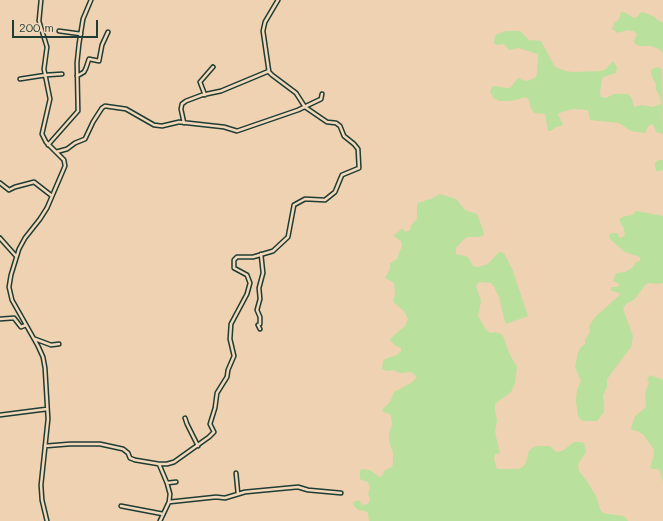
<!DOCTYPE html>
<html>
<head>
<meta charset="utf-8">
<style>
  body { margin:0 }
  #map { position:relative; width:663px; height:521px; overflow:hidden; background:#efd2b1; font-family:Mali,sans-serif }
  canvas { display:block }
  .scale { position:absolute; left:12px; top:20px; width:86px; height:18px; box-sizing:border-box; border:2px solid #1f3d34; border-top:0; padding-left:5px; font-size:12px; line-height:14px; white-space:nowrap; color:#1f3d34; -webkit-text-stroke:3px #f3d9ba; paint-order:stroke }
</style>
</head>
<body>
<div id="map">
<canvas width="663" height="521"></canvas>
<div class="scale">200 m</div>
</div>
<script>
const ctx = document.querySelector('canvas').getContext('2d');
ctx.lineJoin = 'round';
function paint(path, color) {
  ctx.fillStyle = color;
  ctx.fill(path, 'evenodd');
}
function poly(rows) {
  const path = new Path2D();
  for (const r of rows) {
    path.moveTo(r[0], r[1]);
    for (let i = 2; i < r.length; i += 2) path.lineTo(r[i], r[i + 1]);
  }
  return path;
}
function stroke(path, color, width, dash) {
  ctx.strokeStyle = color;
  ctx.lineWidth = width;
  ctx.lineCap = dash ? 'butt' : 'round';
  ctx.setLineDash(dash || []);
  ctx.stroke(path);
}
paint(poly([
  [621,12,624,12,634,18,637,17,640,13,643,12,655,17,656,19,663,23,663,53,659,49,651,46,640,46,635,44,634,41,637,34,633,31,627,30,618,33,612,29,614,23,619,19],
  [506,31,520,31,529,40,541,41,555,67,565,71,573,72,602,71,607,68,612,62,614,62,617,68,616,73,603,77,602,79,600,93,601,97,606,98,614,94,628,94,632,99,634,107,642,105,653,107,661,104,660,97,656,89,656,84,652,77,651,71,652,69,657,67,662,69,663,134,656,132,653,124,648,126,645,133,631,131,619,123,590,120,588,110,572,109,559,113,558,115,563,124,561,126,556,127,551,131,548,131,545,114,534,113,531,109,529,100,526,97,511,101,500,101,493,98,490,91,492,87,495,86,505,88,510,88,518,78,525,81,530,80,536,77,537,74,538,54,518,48,509,50,504,44,496,45,494,43,495,36,497,34],
  [659,160,663,160,663,170,659,171,656,171,655,166,655,163],
  [440,194,456,199,462,206,465,210,477,214,483,230,484,235,479,237,468,237,463,240,456,248,456,254,468,257,473,266,478,267,488,264,499,252,504,253,513,271,528,316,506,324,504,319,499,297,494,287,491,283,479,282,476,286,481,301,478,316,486,330,490,333,495,332,501,334,504,338,509,353,517,367,515,383,511,392,495,404,495,409,497,421,495,432,500,453,495,454,494,459,497,469,518,469,523,467,526,462,529,451,532,448,537,446,550,446,556,452,562,451,574,442,580,442,584,443,586,452,580,461,578,466,579,471,589,484,597,498,600,509,603,513,608,514,624,516,628,521,369,521,368,513,365,511,358,510,354,506,353,502,359,500,362,505,368,504,370,499,368,494,370,487,368,482,360,479,360,471,362,469,370,470,379,477,382,476,385,470,392,467,393,464,393,453,389,441,389,433,392,424,391,416,390,414,383,412,382,410,390,402,394,392,411,383,417,377,411,372,400,373,393,370,387,371,382,369,383,361,385,359,397,355,401,351,401,348,396,346,390,340,391,338,405,326,408,319,404,311,393,302,395,295,394,283,385,278,390,269,390,263,397,259,402,246,401,241,395,237,394,235,403,228,405,232,410,230,411,225,417,219,417,205,418,203,433,198],
  [636,211,663,216,663,283,659,284,648,283,645,285,635,299,626,304,623,309,633,336,631,347,607,379,607,387,603,395,604,412,597,421,584,421,581,420,578,416,576,401,577,390,581,381,575,367,578,353,580,348,585,344,585,340,590,332,589,326,595,317,620,295,619,293,610,290,612,287,619,287,618,283,613,281,615,275,617,273,625,272,633,267,636,262,640,261,640,257,625,252,611,240,609,237,610,234,612,233,617,233,620,238,625,236,624,229,620,222,620,219,622,217,632,215],
  [650,375,663,380,663,482,660,471,658,469,653,469,650,468,654,455,654,450,644,435,637,431,632,430,631,428,635,416,643,410,646,406,645,393,649,383,647,379]
]), '#b9e09c');
const minor = poly([
  [41,0,39,21,47,47,44,69,50,99,42,134,46,142,64,160,65,166,47,208,40,219,25,238,19,249,11,275,9,287,12,300,38,346,43,357,45,368,48,419,41,485,42,500,47,521],
  [59,31,81,34],
  [77,76,84,72,86,68,89,59,99,61,102,45,108,32],
  [20,79,46,75,62,74],
  [205,95,200,82,213,67],
  [184,123,181,109,182,104,186,101,202,95,221,91,269,71],
  [48,145,78,111,77,63,79,44,83,19,91,0],
  [56,152,67,149,75,143,85,139,93,122,102,108,105,106,126,109,154,125,162,126,179,122,224,127,237,131,298,110,321,99,322,94],
  [0,183,9,190,15,187,34,182,52,196],
  [0,238,16,256],
  [0,319,14,318,21,327,26,325],
  [260,329,258,325,260,324,260,317,257,310,260,299,259,288,263,273,261,254],
  [35,339,51,345,59,344],
  [0,415,47,409],
  [185,418,187,424,198,446],
  [45,446,70,444,100,444,123,449,128,453,130,458,135,460,159,464,167,464,174,462,209,437,214,432,210,424,215,408,217,393,227,377,228,370,234,356,230,339,231,324,247,294,250,283,247,275,234,268,234,260,237,257,253,257,273,251,288,237,294,205,305,199,325,200,335,192,342,175,359,168,358,149,354,144,344,136,340,126,336,123,327,122,305,107,296,93,272,75,269,72,263,31,265,22,278,0],
  [159,464,167,483,170,494,169,502,160,521],
  [236,473,238,494],
  [167,483,176,482],
  [169,502,216,497,225,498,245,492,298,487,308,490,341,493],
  [121,506,163,514]
]);
stroke(minor, '#1f3d34', 5.5);
stroke(minor, '#f3d9ba', 2.5);
</script>
</body>
</html>
